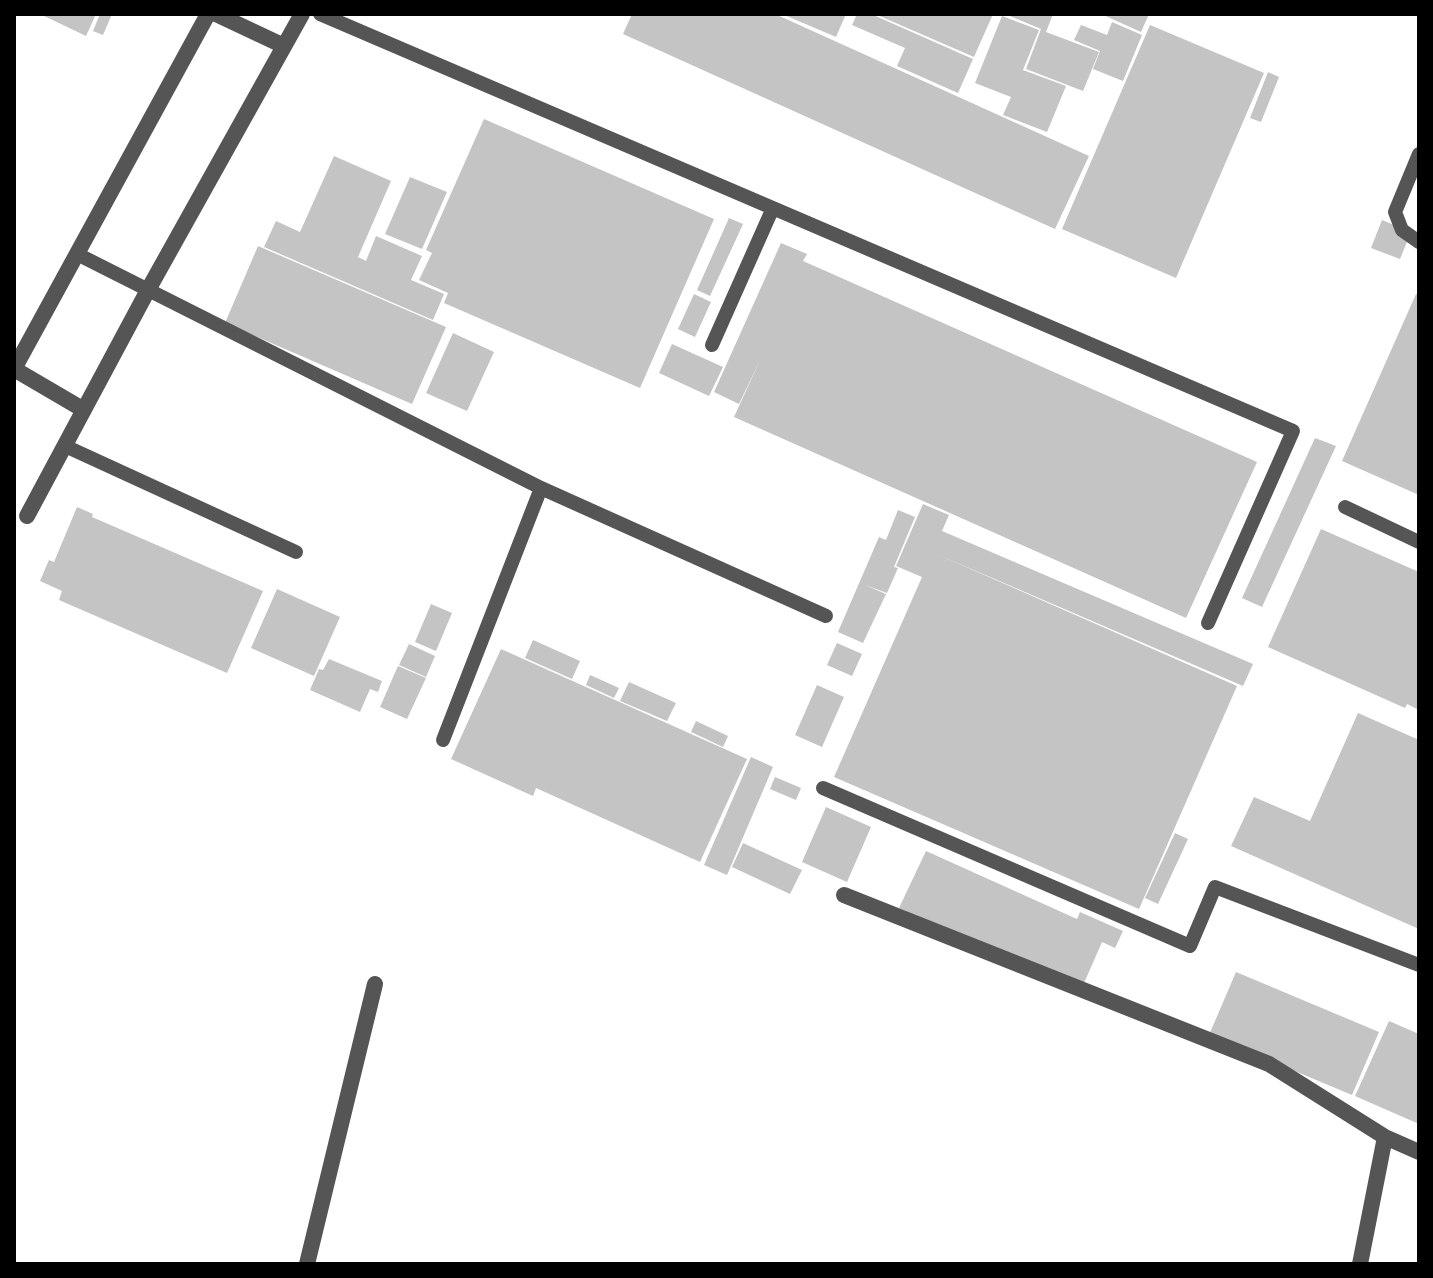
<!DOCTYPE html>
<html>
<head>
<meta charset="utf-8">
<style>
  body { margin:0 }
  #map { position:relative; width:1433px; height:1278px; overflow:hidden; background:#fff; font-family:"Noto Sans",sans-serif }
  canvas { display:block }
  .frame { position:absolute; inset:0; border:16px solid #000; pointer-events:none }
</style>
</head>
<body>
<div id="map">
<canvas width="1433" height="1278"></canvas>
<div class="frame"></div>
</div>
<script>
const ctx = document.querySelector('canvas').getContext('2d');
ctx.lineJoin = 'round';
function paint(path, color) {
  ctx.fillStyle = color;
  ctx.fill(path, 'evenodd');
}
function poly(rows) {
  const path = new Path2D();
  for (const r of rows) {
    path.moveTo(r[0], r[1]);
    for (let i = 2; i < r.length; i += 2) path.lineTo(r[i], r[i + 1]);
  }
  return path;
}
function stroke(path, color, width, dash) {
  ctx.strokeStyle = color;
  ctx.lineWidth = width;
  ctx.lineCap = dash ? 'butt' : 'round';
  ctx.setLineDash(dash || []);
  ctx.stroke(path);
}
paint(poly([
  [40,14,96,14,86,36],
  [100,14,112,14,103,35,93,31],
  [632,14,775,14,1089,156,1055,229,623,34],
  [782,14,846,14,836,37],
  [857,14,871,14,973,59,958,93,897,66,905,48,852,25],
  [875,14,993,14,974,57],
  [1005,14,1053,14,1046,32,1099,52,1083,91,1026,69,1041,29],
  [1101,14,1149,14,1141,32],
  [1002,16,1039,30,1023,70,1066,86,1047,132,1003,115,1011,97,975,83],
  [1112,22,1142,35,1123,81,1093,69,1100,51,1074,40,1081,25,1107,35],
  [1150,25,1264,73,1176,278,1062,229],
  [1268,72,1279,77,1261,122,1250,118],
  [484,119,714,219,640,388,444,303,448,293,419,280,432,253,426,250],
  [334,156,391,181,358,257,366,261,376,236,422,256,411,280,444,294,433,320,264,247,276,221,300,232],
  [410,177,447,192,422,249,385,234],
  [729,218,743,224,710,296,697,290],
  [1382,220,1411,232,1400,259,1371,248],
  [781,243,807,254,803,261,1257,462,1186,618,734,417,761,358,739,404,714,392],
  [258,246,446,327,412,404,225,323],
  [694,294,711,302,695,337,678,329],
  [1416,294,1419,295,1419,495,1342,461],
  [453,333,494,352,467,411,426,393],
  [672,344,723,367,709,396,659,373],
  [1315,438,1336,446,1262,607,1242,598],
  [923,504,949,515,942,531,1253,664,1243,686,932,552,1237,686,1139,909,834,777,922,577,896,566],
  [77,507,93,514,92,517,263,591,227,673,59,600,62,591,40,581,49,560,54,562],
  [898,510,915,517,894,567,898,568,887,593,865,585,886,594,863,643,838,632,879,537,886,540],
  [1321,529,1419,572,1419,710,1407,704,1405,708,1268,647],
  [277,589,340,617,314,676,251,648],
  [431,604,452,613,436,651,415,642],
  [533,640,580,661,572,679,525,658],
  [837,643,862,654,852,676,827,665],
  [409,644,435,656,426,677,399,665],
  [501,649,747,759,700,862,536,788,533,796,451,759],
  [329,659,382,681,378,692,370,689,360,712,310,690,319,669,323,670],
  [398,666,426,678,407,719,380,707],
  [590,675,619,688,614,698,586,685],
  [629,682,676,703,667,721,620,701],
  [817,685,844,697,822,747,795,735],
  [1358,713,1419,740,1419,929,1231,846,1254,797,1310,821],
  [696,721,728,736,723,747,691,732],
  [751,757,773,767,727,875,704,865],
  [775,777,801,788,796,800,770,789],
  [826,807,871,827,847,882,802,862],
  [1175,833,1188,839,1158,904,1145,898],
  [743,843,802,870,790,894,732,867],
  [926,851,1077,919,1080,912,1123,931,1115,948,1102,942,1081,990,899,908],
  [1236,972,1379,1032,1352,1095,1209,1035],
  [1389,1021,1419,1034,1419,1124,1355,1096]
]), '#c4c4c4');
stroke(poly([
  [320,14,1293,431,1208,623],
  [1419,154,1395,212,1402,230,1419,242],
  [77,254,541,488,826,616],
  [712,345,772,210],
  [65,446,296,552],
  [1345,507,1419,542],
  [443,740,541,488],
  [823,788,1190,946,1215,887,1419,965]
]), '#555', 14);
stroke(poly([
  [216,14,284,46],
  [14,369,208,14],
  [14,369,84,410],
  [27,516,148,290,302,14],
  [844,895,1269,1064,1385,1137,1360,1264],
  [1385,1137,1419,1152],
  [307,1264,375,984]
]), '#555', 16);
</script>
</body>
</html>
